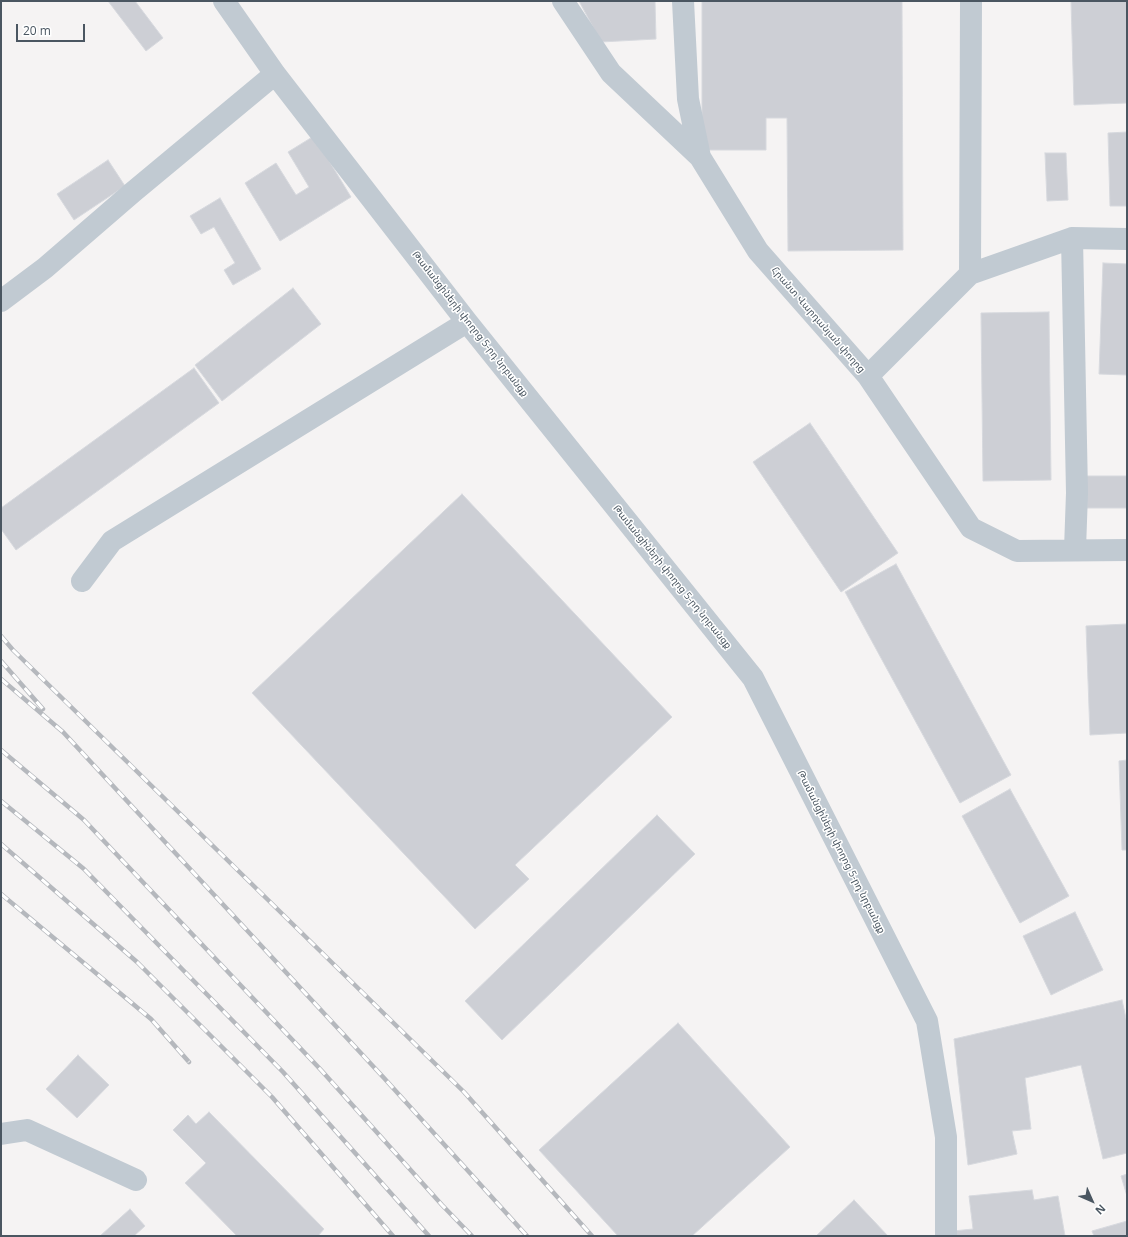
<!DOCTYPE html>
<html>
<head>
<meta charset="utf-8">
<style>
  body { margin:0 }
  #map { position:relative; width:1128px; height:1237px; overflow:hidden; background:#f5f3f3; font-family:"Open Sans",sans-serif }
  canvas { display:block }
  .frame { position:absolute; inset:0; border:2px solid #4a5661; pointer-events:none }
  .north { position:absolute; left:1072px; top:1181px; width:40px; height:40px; -webkit-text-stroke:3px #fff; paint-order:stroke; rotate:135deg; font-size:11px; font-weight:700; line-height:16px; text-align:center; color:#4a5661 }
  .north::after { content:''; display:block; margin:auto; width:14px; height:18px; background:#4a5661; clip-path:polygon(50% 0,100% 100%,50% 72%,0 100%) }
  .scale { position:absolute; left:16px; top:24px; width:69px; height:18px; box-sizing:border-box; border:2px solid #4a5661; border-top:0; padding-left:5px; font-size:12px; line-height:14px; white-space:nowrap; color:#4a5661; -webkit-text-stroke:3px #fff; paint-order:stroke }
</style>
</head>
<body>
<div id="map">
<canvas width="1128" height="1237"></canvas>
<div class="frame"></div>
<div class="north">N</div>
<div class="scale">20 m</div>
</div>
<script>
const ctx = document.querySelector('canvas').getContext('2d');
ctx.lineJoin = 'round';
function paint(path, color) {
  ctx.fillStyle = color;
  ctx.fill(path, 'evenodd');
}
function poly(rows) {
  const path = new Path2D();
  for (const r of rows) {
    path.moveTo(r[0], r[1]);
    for (let i = 2; i < r.length; i += 2) path.lineTo(r[i], r[i + 1]);
  }
  return path;
}
function stroke(path, color, width, dash) {
  ctx.strokeStyle = color;
  ctx.lineWidth = width;
  ctx.lineCap = dash ? 'butt' : 'round';
  ctx.setLineDash(dash || []);
  ctx.stroke(path);
}
function drawText(font, color, halo, rows, align = 'center') {
  ctx.font = font + ' "Open Sans","Noto Sans Armenian",sans-serif';
  ctx.lineWidth = 3;
  ctx.setLineDash([]);
  ctx.textBaseline = 'middle';
  ctx.strokeStyle = halo;
  ctx.fillStyle = color;
  for (const [text, x, y, turn = 0] of rows) {
    ctx.save();
    ctx.translate(x, y);
    ctx.rotate((+turn || 0) * Math.PI / 180);
    ctx.textAlign = isNaN(turn) ? turn : align;
    if (halo) ctx.strokeText(text, 0, 0);
    ctx.fillText(text, 0, 0);
    ctx.restore();
  }
}
const building = poly([
  [108,1,135,1,163,38,146,51,108,1],
  [579,1,655,1,656,39,601,42,579,1],
  [702,1,902,1,903,250,788,251,787,118,766,118,766,150,702,150,702,1],
  [1071,1,1127,1,1127,103,1074,105,1071,1],
  [1127,132,1127,206,1110,206,1108,133,1127,132],
  [314,136,351,197,280,241,245,183,276,163,296,195,309,187,288,152,314,136],
  [1045,153,1066,153,1068,200,1047,201,1045,153],
  [108,160,125,186,74,220,57,194,108,160],
  [220,198,261,269,233,285,224,270,235,263,214,227,201,234,190,216,220,198],
  [1103,263,1127,264,1127,375,1099,374,1103,263],
  [293,288,321,324,222,401,195,365,293,288],
  [1049,312,1051,480,983,481,981,313,1049,312],
  [194,368,219,403,16,550,1,529,1,508,194,368],
  [810,423,898,553,841,592,753,462,810,423],
  [1086,476,1127,476,1127,508,1087,508,1086,476],
  [462,494,672,717,515,865,529,879,475,929,252,693,462,494],
  [896,564,1011,775,960,803,845,592,896,564],
  [1127,624,1127,733,1090,735,1086,626,1127,624],
  [1127,760,1127,850,1122,850,1119,761,1127,760],
  [1010,789,1069,896,1020,923,962,816,1010,789],
  [657,815,695,854,502,1040,465,1001,657,815],
  [1075,912,1103,970,1051,995,1023,936,1075,912],
  [1122,1000,1127,1023,1127,1153,1103,1159,1081,1065,1025,1078,1031,1129,1012,1131,1017,1154,968,1165,954,1039,1122,1000],
  [678,1023,790,1147,692,1236,618,1236,539,1150,678,1023],
  [78,1055,109,1085,77,1118,46,1089,78,1055],
  [209,1112,324,1229,318,1236,237,1236,185,1183,206,1163,173,1130,188,1115,196,1124,209,1112],
  [1127,1174,1127,1196,1121,1176,1127,1174],
  [1032,1190,1034,1200,1058,1196,1065,1236,953,1236,953,1231,973,1229,969,1196,1032,1190],
  [854,1200,888,1236,816,1236,854,1200],
  [130,1209,145,1226,134,1236,100,1236,130,1209],
  [1127,1221,1127,1236,1094,1236,1092,1231,1127,1221]
]);
paint(building, '#cdcfd5');
stroke(building, '#d7d9de', 1);
stroke(poly([
  [224,1,275,74,467,322,753,678,927,1021,946,1137,946,1236],
  [563,1,611,73,700,157],
  [683,1,688,99,700,157,758,251,868,376,970,274,1072,238,1127,239],
  [1072,238,1077,493,1075,549],
  [970,274,971,1],
  [1,301,45,268,133,192,275,74],
  [868,376,971,528,1017,551,1127,550],
  [82,581,112,541,467,322],
  [1,1134,27,1130,136,1180]
]), '#c1cad2', 22);
const rail = poly([
  [1,636,13,650,464,1092,592,1236],
  [1,661,43,709],
  [1,679,63,732,384,1078,527,1236],
  [1,750,84,820,321,1070,442,1205,472,1236],
  [1,801,84,869,283,1072,429,1236],
  [1,844,137,962,272,1097,393,1236],
  [1,894,151,1019,189,1062]
]);
stroke(rail, '#b5b8bd', 4.5);
stroke(rail, '#fff', 3, [9]);
drawText('10px', '#4a5661', '#fff', [
  ["Հրանտ Վարդանյան փողոց",818,320,49],
  ["Թամանցիների փողոց 5-րդ նրբանցք",470,324,52],
  ["Թամանցիների փողոց 5-րդ նրբանցք",672,577,51],
  ["Թամանցիների փողոց 5-րդ նրբանցք",841,852,63]
]);
</script>
</body>
</html>
